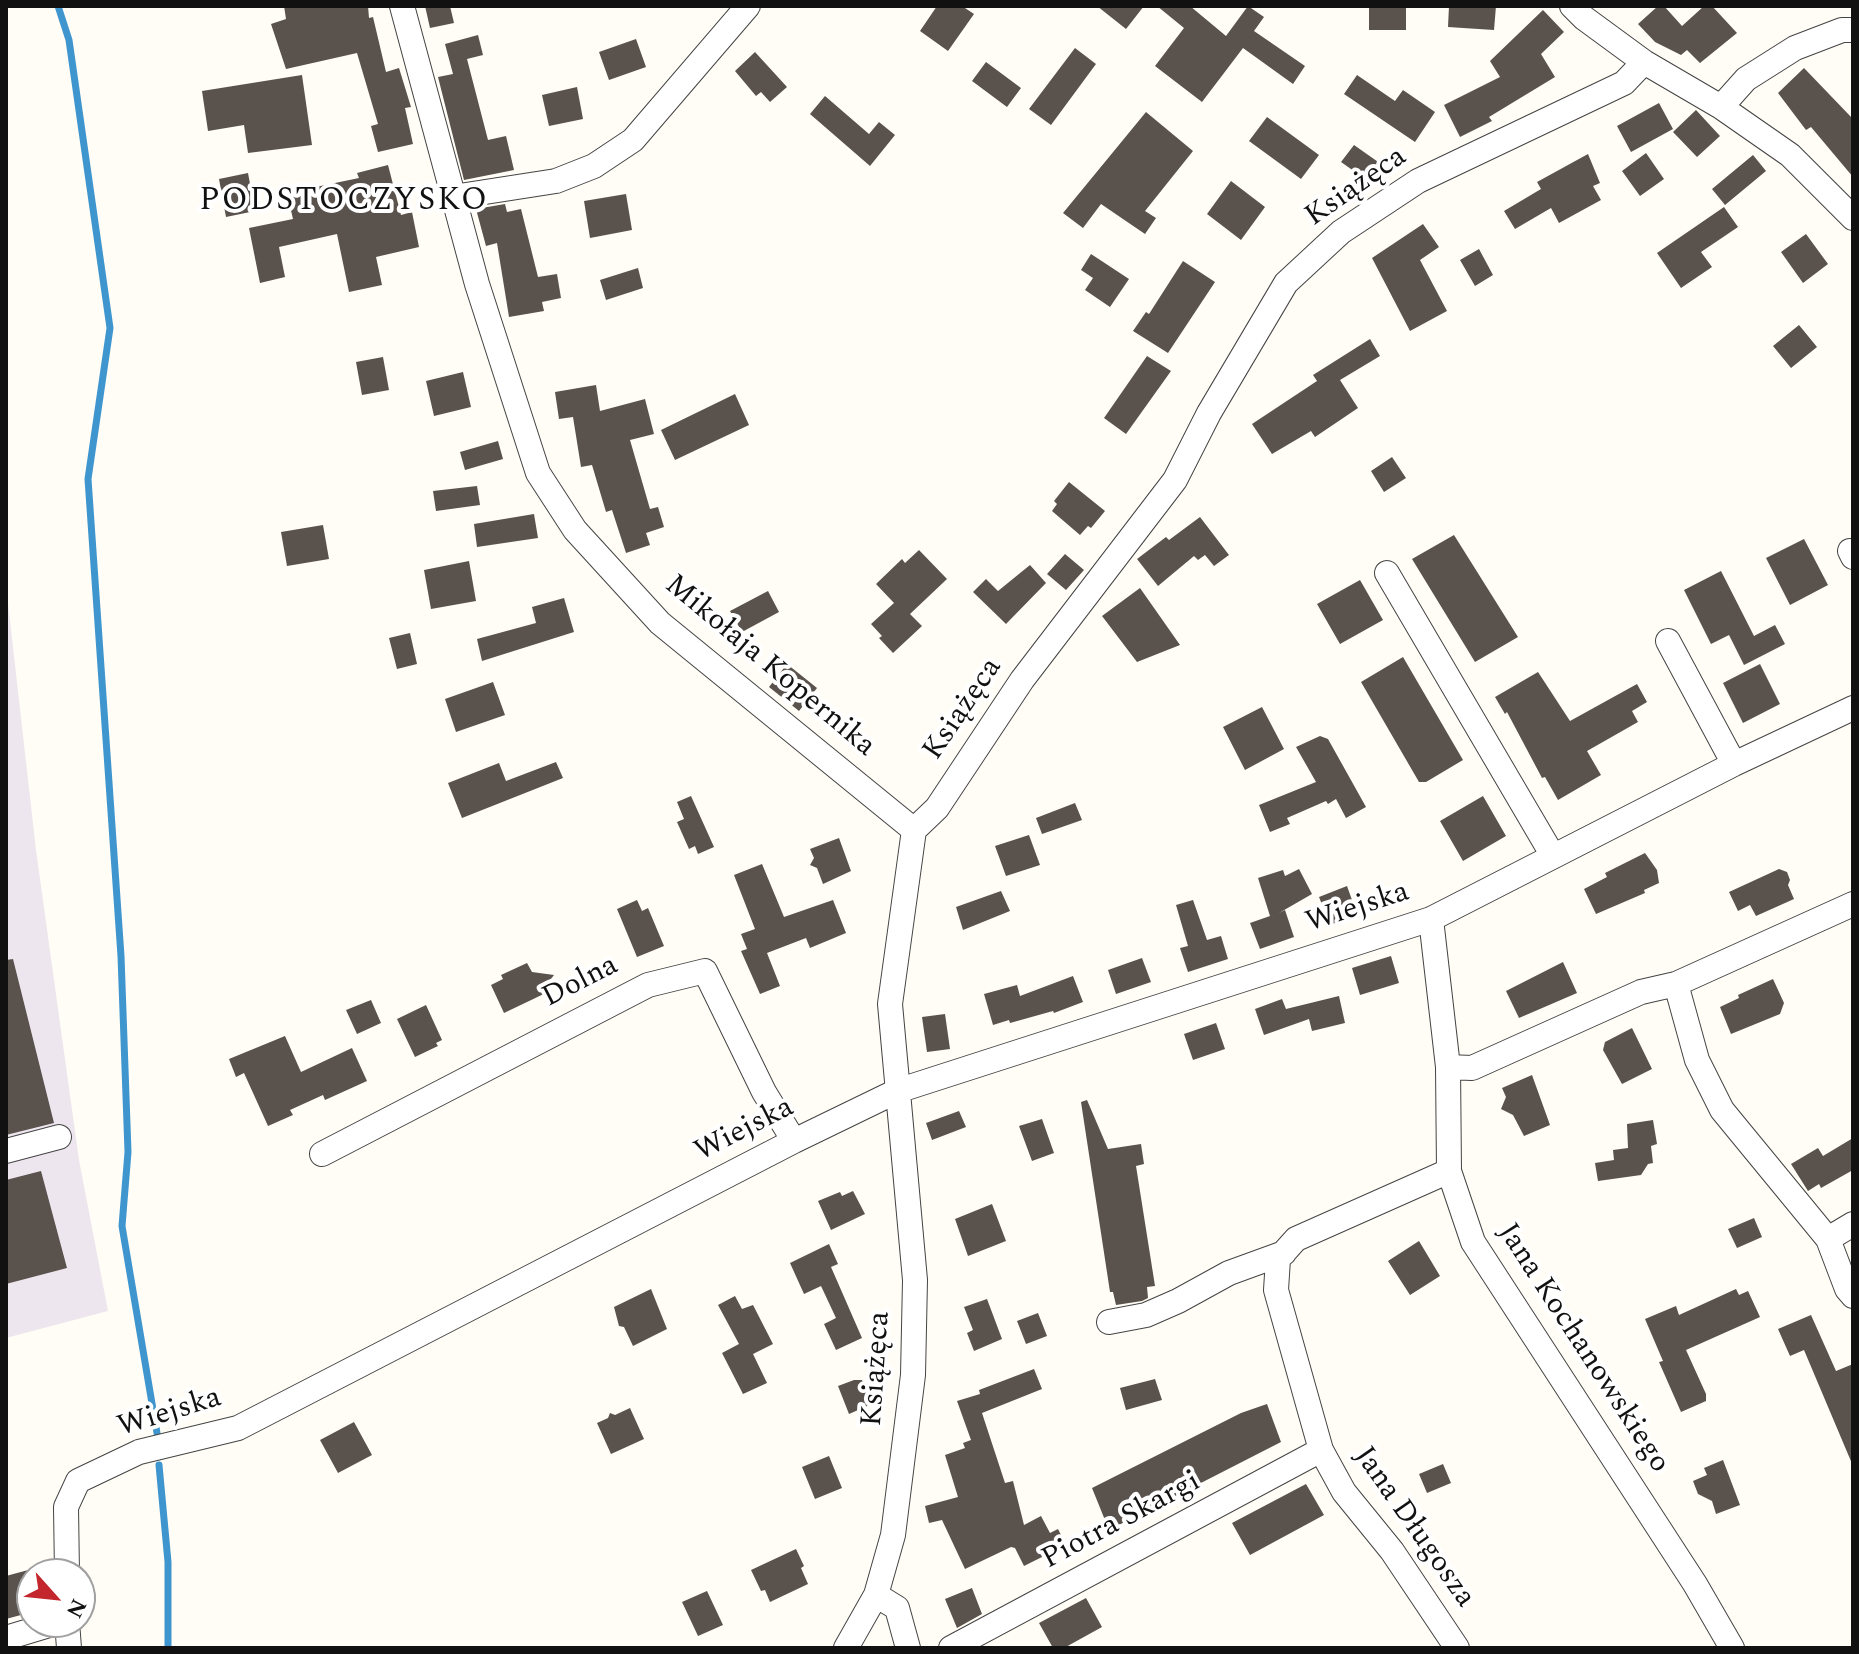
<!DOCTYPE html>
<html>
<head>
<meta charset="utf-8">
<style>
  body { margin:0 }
  #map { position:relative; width:1859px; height:1654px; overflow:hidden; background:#fffdf5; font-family:Spectral,serif }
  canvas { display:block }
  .frame { position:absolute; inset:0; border:8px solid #111; pointer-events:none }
  .north { position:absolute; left:16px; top:1558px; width:80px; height:80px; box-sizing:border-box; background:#fff; border:2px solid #a0a0a0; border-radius:50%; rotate:117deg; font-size:22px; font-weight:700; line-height:32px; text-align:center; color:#111 }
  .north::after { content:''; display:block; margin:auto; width:28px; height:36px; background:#c4262e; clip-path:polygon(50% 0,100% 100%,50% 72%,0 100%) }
</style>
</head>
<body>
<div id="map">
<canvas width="1859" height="1654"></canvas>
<div class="frame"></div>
<div class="north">N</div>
</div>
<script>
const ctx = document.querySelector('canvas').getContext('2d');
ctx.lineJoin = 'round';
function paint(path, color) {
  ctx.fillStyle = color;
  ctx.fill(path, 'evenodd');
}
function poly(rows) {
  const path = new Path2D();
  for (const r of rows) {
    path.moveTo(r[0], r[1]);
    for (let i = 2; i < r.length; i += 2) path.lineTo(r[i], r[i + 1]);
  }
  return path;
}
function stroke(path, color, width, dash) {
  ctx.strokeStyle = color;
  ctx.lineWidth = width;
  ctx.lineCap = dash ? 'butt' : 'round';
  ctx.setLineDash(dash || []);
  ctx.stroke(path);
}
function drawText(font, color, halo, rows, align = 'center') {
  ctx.font = font + ' Spectral,serif';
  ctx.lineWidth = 8;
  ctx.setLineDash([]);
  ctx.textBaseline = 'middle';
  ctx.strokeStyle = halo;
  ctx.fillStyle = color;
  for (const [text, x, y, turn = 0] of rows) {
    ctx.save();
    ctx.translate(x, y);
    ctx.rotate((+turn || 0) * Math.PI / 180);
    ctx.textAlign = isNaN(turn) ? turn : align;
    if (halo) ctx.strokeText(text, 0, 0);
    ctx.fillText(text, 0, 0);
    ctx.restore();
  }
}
paint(poly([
  [6,502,8,603,36,850,79,1160,108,1311,6,1338]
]), '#eee6ef');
stroke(poly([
  [58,6,69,40,110,328,88,479,121,956,128,1152,122,1226,157,1433],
  [159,1465,168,1562,168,1648]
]), '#3f96cf', 7);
paint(poly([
  [284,6,368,6,369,18,373,17,386,72,399,68,411,107,405,108,413,144,378,152,371,126,378,124,357,53,286,69,271,24,286,19],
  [425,6,450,6,454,23,430,28],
  [937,6,962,6,974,14,948,51,920,31],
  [1097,6,1144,6,1126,29],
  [1157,6,1190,6,1226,36,1248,6,1264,17,1254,31,1305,66,1293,84,1243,48,1202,102,1155,66,1184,28],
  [1369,6,1406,6,1406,30,1369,30],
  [1449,6,1496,6,1494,30,1448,27],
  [1658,6,1664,6,1682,26,1704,6,1712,6,1737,33,1700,63,1687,50,1681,55,1655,42,1638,24],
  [1543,10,1564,32,1541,54,1555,77,1489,117,1492,121,1460,137,1444,105,1500,77,1490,61],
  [478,35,483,55,467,59,488,140,506,136,514,170,464,180,438,77,453,74,445,44],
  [636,39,646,67,609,80,599,52],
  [1075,48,1096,64,1051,125,1029,109],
  [755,52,787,87,770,102,761,92,756,96,735,71],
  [986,62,1021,88,1007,107,972,81],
  [1804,68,1853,119,1853,177,1811,127,1806,130,1778,93],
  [302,75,312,145,248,153,244,125,208,131,202,91],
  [1357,75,1395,101,1403,90,1435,112,1415,142,1344,94],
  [577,87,583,119,549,126,542,95],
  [825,96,869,134,879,122,895,135,870,166,810,114],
  [1659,103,1673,129,1631,152,1617,126],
  [1696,110,1720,136,1697,157,1673,132],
  [1146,112,1193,151,1145,211,1156,218,1145,234,1101,204,1083,228,1063,213],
  [1267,117,1319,155,1301,179,1249,141],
  [1354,145,1381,164,1368,181,1341,162],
  [1646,153,1664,179,1640,196,1622,171],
  [1588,154,1600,183,1593,186,1601,200,1559,223,1551,208,1515,229,1504,211,1541,189,1537,182],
  [1753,155,1766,171,1725,205,1712,189],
  [388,165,401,215,412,212,419,247,376,257,382,285,349,292,337,234,279,247,285,277,260,283,249,228,293,219,287,193,359,178,357,173],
  [248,173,255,211,226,217,219,179],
  [1231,181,1265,207,1241,240,1207,214],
  [626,194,632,230,590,238,584,201],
  [505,204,507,212,521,209,538,277,557,274,561,298,542,302,544,311,509,317,497,243,486,246,476,209],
  [1724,207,1738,227,1701,252,1712,267,1681,288,1657,253],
  [1423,224,1439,247,1420,260,1447,311,1410,331,1372,258],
  [1806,234,1828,264,1803,283,1781,252],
  [1479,249,1493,275,1475,286,1460,260],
  [1091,254,1129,279,1110,307,1085,290,1093,278,1081,270],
  [1183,261,1215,282,1168,353,1133,331,1146,312,1149,314],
  [638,268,643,288,606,300,600,280],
  [1799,325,1817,347,1791,368,1773,346],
  [1370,339,1380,356,1340,380,1358,408,1315,437,1311,431,1272,454,1252,424,1317,381,1313,375],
  [1147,356,1171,371,1126,434,1104,418],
  [383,357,389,390,362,395,356,362],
  [463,372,471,407,434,416,426,381],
  [596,385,600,411,645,399,654,434,630,440,650,509,658,507,664,527,646,533,650,545,626,553,612,510,606,512,592,465,581,467,573,417,559,419,555,392],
  [735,394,749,425,675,460,661,430],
  [498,441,503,459,465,470,460,452],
  [1392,457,1406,478,1384,492,1371,471],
  [1069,482,1105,511,1091,528,1088,526,1080,535,1052,511,1057,504,1054,501],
  [477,486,480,505,436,511,433,491],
  [534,514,538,538,477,547,474,524],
  [1200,517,1229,555,1214,566,1205,555,1198,560,1194,556,1158,586,1137,559,1166,537,1169,540],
  [323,525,329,559,287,566,281,532],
  [1454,535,1518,637,1475,662,1412,559],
  [1804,539,1828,585,1790,605,1766,558],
  [919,550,947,579,910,614,922,626,893,653,879,638,882,636,871,624,894,603,876,584,902,559,905,563],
  [1065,554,1084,570,1066,590,1047,574],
  [469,561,476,601,431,609,424,570],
  [1030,565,1046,583,1006,624,973,592,986,579,998,591],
  [1721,571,1754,636,1775,625,1785,644,1744,665,1729,635,1711,644,1684,590],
  [1360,580,1383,620,1340,644,1317,604],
  [1140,588,1180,645,1137,662,1102,616],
  [768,591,779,612,742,632,730,611],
  [564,598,574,632,482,661,477,639,536,623,532,607],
  [410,633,417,664,397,669,389,638],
  [1403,657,1463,760,1426,782,1419,782,1361,682],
  [787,664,817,688,799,711,769,687],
  [1760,664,1780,704,1743,723,1723,683],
  [1538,672,1570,721,1637,684,1647,702,1632,711,1638,722,1587,751,1601,775,1558,800,1545,777,1542,778,1507,712,1505,714,1495,697],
  [493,682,505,715,456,732,445,699],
  [1262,707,1284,749,1245,770,1223,727],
  [1320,736,1328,739,1366,807,1346,818,1336,799,1328,804,1326,801,1287,818,1290,824,1270,832,1259,805,1316,782,1296,747],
  [556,762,563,778,462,818,448,783,499,763,506,781],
  [691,796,714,847,698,854,695,846,689,849,677,822,684,819,677,802],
  [1483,796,1506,836,1463,861,1440,821],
  [1075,803,1082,820,1042,834,1036,818],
  [1029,835,1040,865,1006,876,995,846],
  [839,838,851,871,823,884,817,868,810,865,814,858,810,849],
  [1645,853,1657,870,1659,883,1644,890,1645,893,1596,914,1584,889,1607,877,1605,873],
  [762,864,784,917,833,900,846,933,810,948,806,938,767,953,780,986,760,994,741,951,747,949,741,934,755,929,734,875],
  [1299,869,1312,894,1279,913,1285,910,1294,937,1260,949,1250,923,1270,916,1258,878,1283,870,1285,876],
  [1779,869,1787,872,1790,880,1788,885,1794,899,1756,916,1750,905,1738,911,1729,892],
  [1347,886,1357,914,1330,925,1319,897],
  [1001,891,1010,911,963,930,956,907],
  [637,900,642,911,648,908,664,946,637,957,617,909],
  [1193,900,1207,940,1221,936,1228,959,1188,972,1180,948,1188,946,1176,905],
  [1391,956,1399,983,1360,995,1352,968],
  [1142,958,1151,982,1116,994,1108,970],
  [13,959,54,1123,6,1135,6,960],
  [1563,962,1577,993,1519,1018,1506,991],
  [527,963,532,972,554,975,547,984,550,991,504,1013,491,985,503,979,501,975],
  [1073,976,1083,1002,1054,1013,1053,1011,1010,1023,1009,1020,993,1025,984,994,1017,985,1020,996],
  [1773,979,1784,1003,1780,1014,1731,1034,1720,1007,1739,998,1738,995],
  [1339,996,1345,1023,1312,1031,1309,1019,1264,1035,1255,1009,1282,999,1286,1009],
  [371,1000,381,1023,357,1034,346,1010],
  [426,1005,442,1040,436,1043,438,1046,415,1057,397,1019],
  [945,1014,950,1049,927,1052,922,1017],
  [1216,1023,1225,1049,1193,1060,1184,1034],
  [1632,1028,1652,1069,1622,1084,1603,1050,1605,1042],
  [285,1036,301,1072,352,1048,367,1081,325,1100,323,1095,290,1110,293,1115,268,1126,244,1073,236,1077,229,1059],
  [1532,1075,1550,1125,1524,1136,1513,1115,1501,1109,1506,1097,1502,1088],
  [1087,1100,1108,1149,1141,1144,1144,1164,1136,1166,1155,1286,1147,1287,1148,1298,1142,1301,1116,1305,1113,1292,1110,1292,1081,1102],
  [959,1111,966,1127,932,1140,926,1123],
  [1042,1119,1054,1153,1032,1161,1019,1126],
  [1653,1120,1657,1144,1651,1146,1653,1163,1648,1164,1641,1175,1598,1181,1595,1163,1614,1160,1613,1150,1628,1148,1627,1124],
  [1853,1138,1853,1170,1821,1188,1819,1184,1808,1191,1791,1164,1818,1148,1823,1156],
  [41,1171,67,1268,6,1284,6,1180],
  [853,1191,865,1214,831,1230,818,1201,840,1192,842,1196],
  [992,1204,1006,1241,968,1256,955,1219],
  [1754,1218,1762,1237,1737,1248,1728,1229],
  [1419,1241,1440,1276,1410,1295,1388,1261],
  [829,1244,838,1264,831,1267,862,1338,836,1350,824,1324,836,1318,821,1286,804,1294,790,1263],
  [651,1289,667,1329,633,1346,624,1327,619,1326,614,1307],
  [1736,1289,1739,1295,1748,1291,1760,1317,1686,1350,1706,1394,1706,1401,1681,1412,1659,1362,1663,1361,1645,1319,1676,1306,1679,1315],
  [735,1296,742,1309,753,1305,773,1344,753,1354,767,1383,743,1394,722,1353,739,1344,718,1305],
  [987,1299,1002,1339,974,1351,967,1333,973,1330,964,1307],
  [1038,1313,1047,1336,1026,1344,1017,1321],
  [1811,1315,1836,1371,1853,1364,1853,1466,1804,1350,1790,1356,1778,1329],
  [1034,1369,1042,1389,982,1413,1005,1483,1013,1481,1024,1525,1041,1516,1050,1533,1058,1529,1066,1545,1024,1566,1015,1548,1011,1547,965,1569,942,1520,929,1523,925,1506,958,1497,945,1455,965,1448,963,1443,971,1440,957,1401,980,1394,979,1390],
  [1155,1379,1162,1400,1126,1410,1120,1388],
  [854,1380,862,1380,872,1404,849,1414,838,1386],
  [1267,1404,1281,1442,1109,1530,1092,1488,1241,1413],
  [630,1408,644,1439,611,1454,597,1423,608,1418,610,1413,615,1415],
  [354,1422,372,1455,338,1473,320,1440],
  [829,1456,842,1488,815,1499,802,1467],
  [1723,1460,1740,1505,1716,1514,1712,1501,1698,1494,1693,1481,1707,1475,1704,1468],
  [1443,1464,1451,1483,1427,1493,1419,1474],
  [1306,1484,1324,1515,1250,1555,1232,1523],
  [796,1549,804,1566,801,1568,808,1584,770,1602,765,1590,761,1591,751,1570],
  [32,1569,32,1612,6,1619,6,1576],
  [972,1588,982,1614,957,1628,945,1599],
  [707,1591,723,1625,698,1636,682,1602],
  [1086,1598,1102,1627,1064,1648,1053,1648,1039,1623]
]), '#5a524d');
const minor = poly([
  [402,6,477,284,538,473,575,530,660,623,914,830],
  [1572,6,1584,18,1644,62,1721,107,1790,155,1853,218],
  [1721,107,1746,79,1795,48,1842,30,1853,30],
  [453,197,556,181,594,166,633,140,748,6],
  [1850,551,1853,557],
  [1387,573,1553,856],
  [1668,641,1734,764],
  [1431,919,1448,1067,1449,1171,1473,1242,1695,1584,1732,1648],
  [1676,984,1697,1060,1722,1110,1828,1239,1847,1289,1853,1296],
  [1448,1067,1472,1068,1641,992,1676,984,1853,904],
  [6,1151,59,1137],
  [322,1154,648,985,705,971,764,1092,794,1141],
  [1449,1171,1296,1239,1278,1259,1276,1290,1321,1450,1344,1492,1392,1551,1457,1648],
  [1828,1239,1853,1224],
  [1109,1322,1146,1315,1178,1301,1229,1273,1284,1253],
  [67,1574,66,1507,78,1481,139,1452,238,1428,794,1141,897,1091,1431,919,1734,764,1853,708],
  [876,1595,897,1608,908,1648],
  [67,1622,69,1648],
  [6,1638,59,1622],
  [846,1648,876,1595,893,1535,913,1375,915,1280,890,1004,914,830,937,808,1022,680,1175,480,1209,413,1286,283,1341,232,1418,181,1624,83,1644,62],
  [951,1648,1321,1450]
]);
stroke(minor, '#444', 26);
stroke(minor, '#fff', 24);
drawText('30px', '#111', '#fff', [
  ["Książęca",1357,188,-35],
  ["Mikołaja Kopernika",769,667,40],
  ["Książęca",964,710,-56],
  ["Wiejska",1358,909,-18],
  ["Dolna",581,983,-27],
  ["Wiejska",745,1131,-27],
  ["Jana Kochanowskiego",1582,1349,57],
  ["Książęca",878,1369,-86],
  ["Wiejska",170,1414,-17],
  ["Piotra Skargi",1122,1522,-28],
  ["Jana Długosza",1413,1528,55]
]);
ctx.letterSpacing = '2px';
drawText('32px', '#111', '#fff', [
  ["PODSTOCZYSKO",344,203]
]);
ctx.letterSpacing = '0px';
</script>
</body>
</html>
